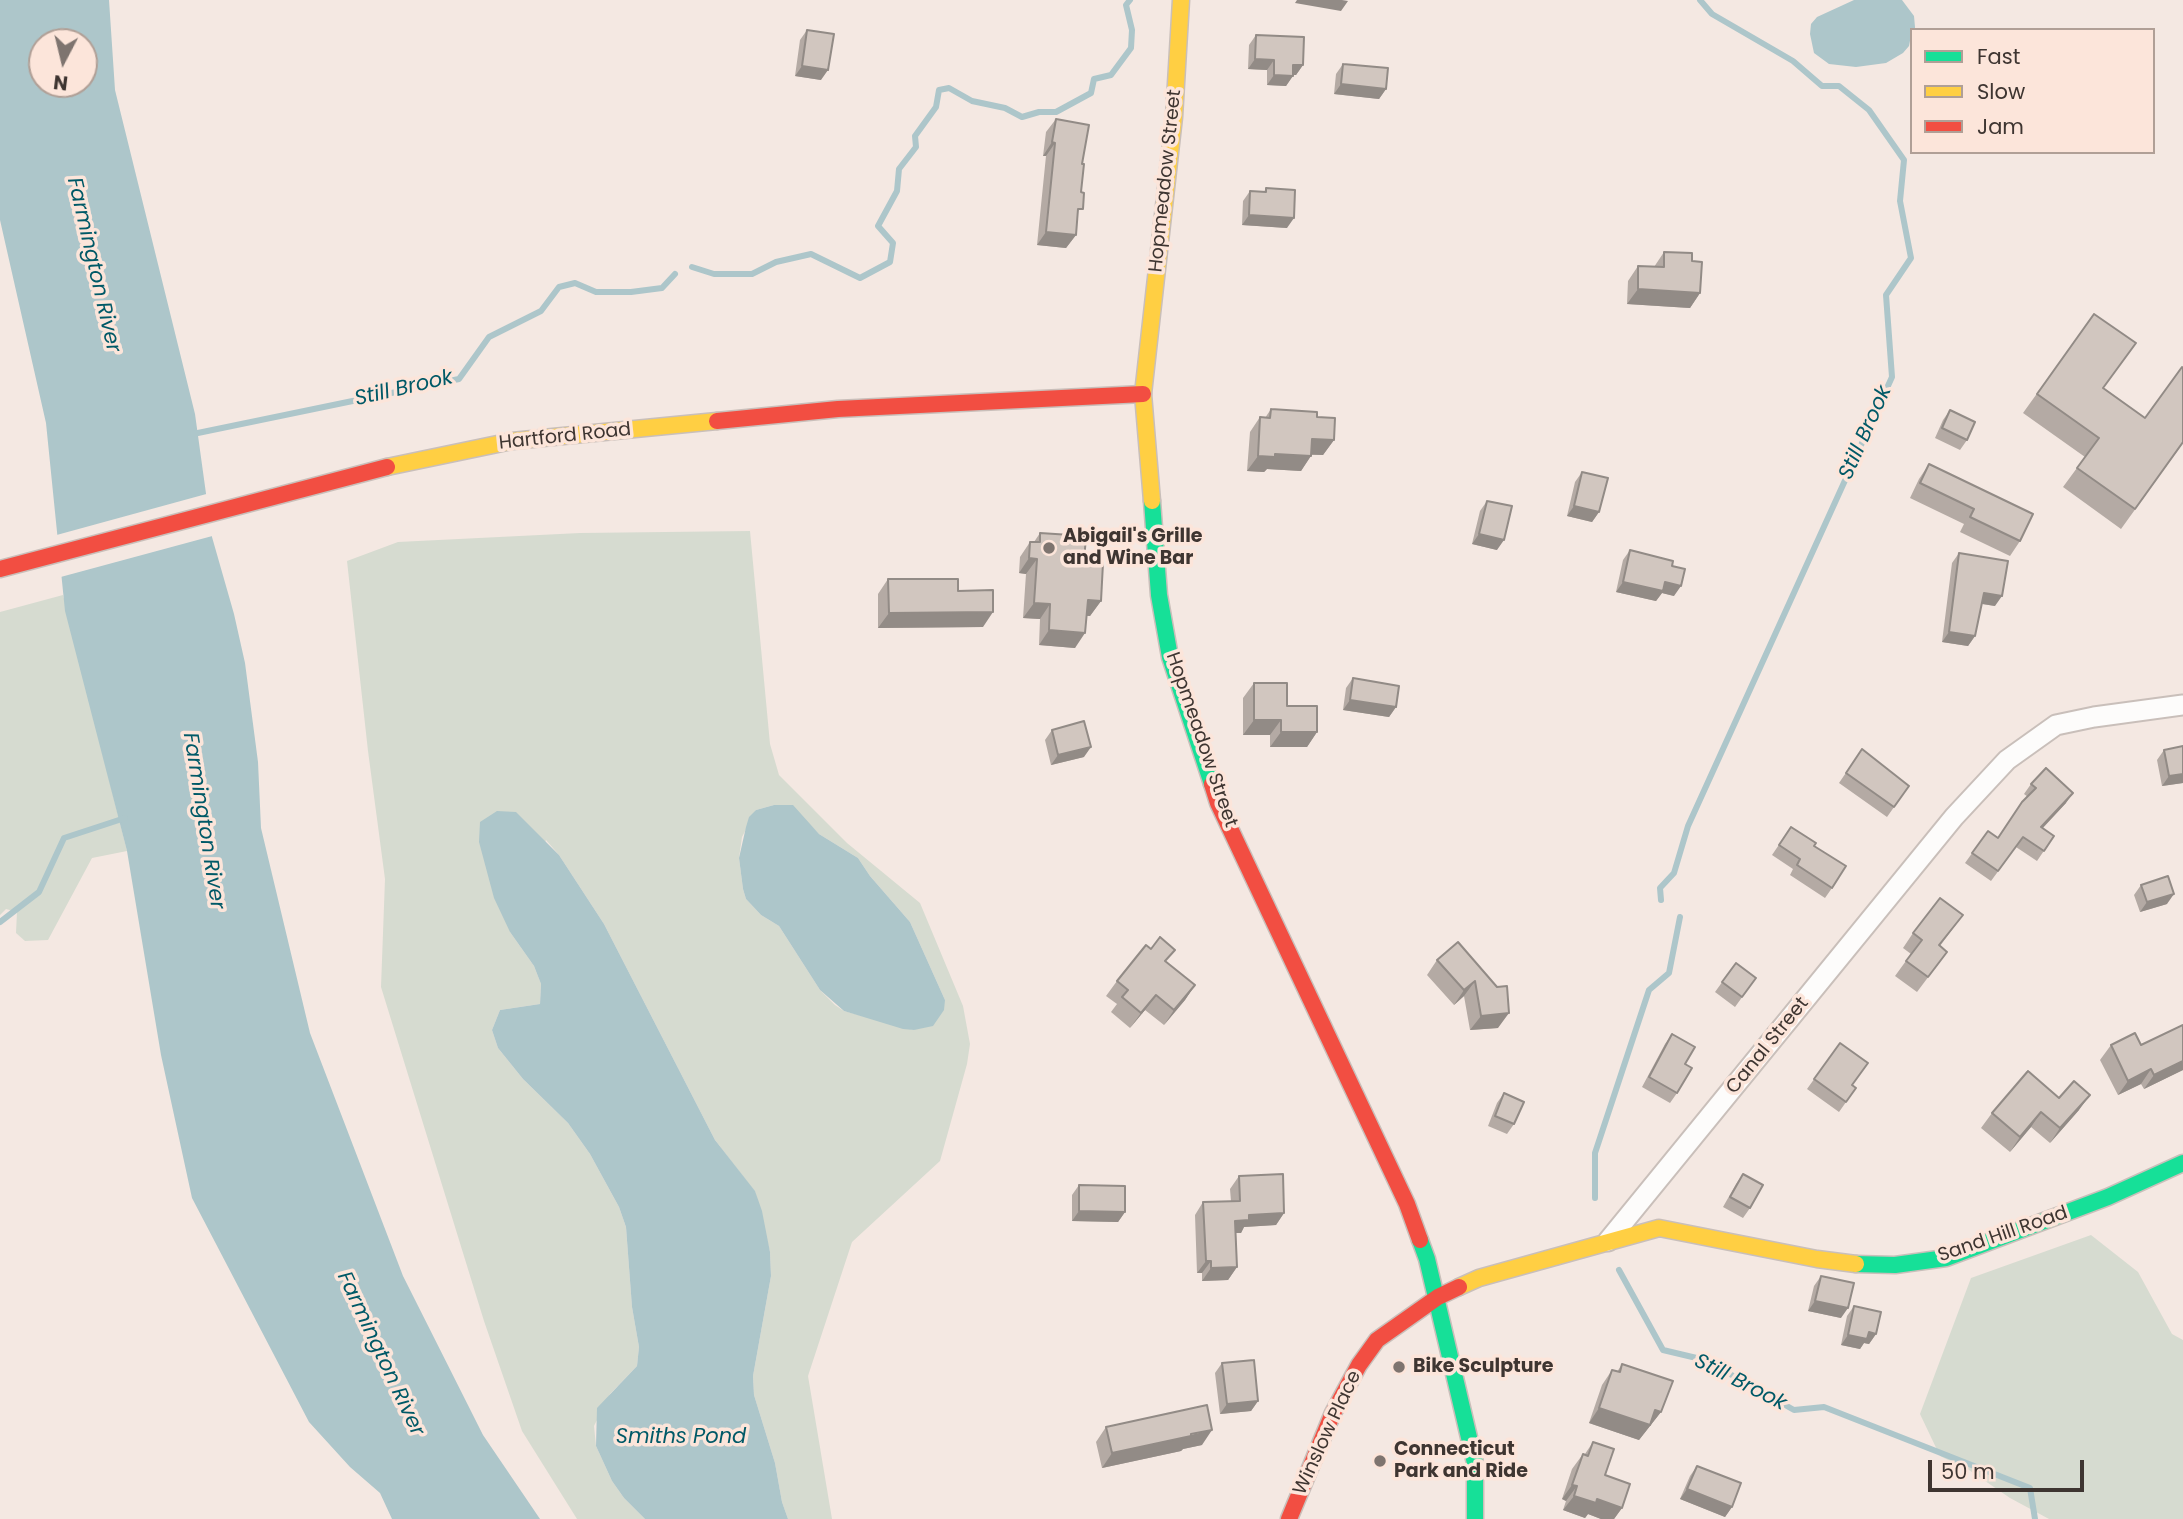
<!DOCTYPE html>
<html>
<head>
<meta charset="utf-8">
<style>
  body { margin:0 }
  #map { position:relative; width:2183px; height:1519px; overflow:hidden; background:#f4e8e2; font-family:Poppins,sans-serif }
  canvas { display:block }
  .legend { position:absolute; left:1910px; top:28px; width:245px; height:126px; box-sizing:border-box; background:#fce5da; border:2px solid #b09f96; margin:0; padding:9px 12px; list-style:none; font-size:21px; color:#3e3531 }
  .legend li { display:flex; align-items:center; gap:14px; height:35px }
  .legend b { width:35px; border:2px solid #b09f96 }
  .north { position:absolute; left:28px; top:28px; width:70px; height:70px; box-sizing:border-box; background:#fce5da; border:2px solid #b09f96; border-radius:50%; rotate:187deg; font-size:19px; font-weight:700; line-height:28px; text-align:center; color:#3e3531 }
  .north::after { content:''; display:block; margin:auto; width:24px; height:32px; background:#7e746f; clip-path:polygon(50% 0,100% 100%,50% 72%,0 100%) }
  .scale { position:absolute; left:1928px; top:1460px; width:156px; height:32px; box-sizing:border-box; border:4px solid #3e3531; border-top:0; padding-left:9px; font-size:21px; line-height:24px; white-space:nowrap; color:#3e3531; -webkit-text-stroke:5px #fce5da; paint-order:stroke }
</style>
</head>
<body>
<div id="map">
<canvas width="2183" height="1519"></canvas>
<ul class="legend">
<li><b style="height:9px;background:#16e098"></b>Fast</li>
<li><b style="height:9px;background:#ffcf43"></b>Slow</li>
<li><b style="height:9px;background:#f24e42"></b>Jam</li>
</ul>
<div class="north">N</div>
<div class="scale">50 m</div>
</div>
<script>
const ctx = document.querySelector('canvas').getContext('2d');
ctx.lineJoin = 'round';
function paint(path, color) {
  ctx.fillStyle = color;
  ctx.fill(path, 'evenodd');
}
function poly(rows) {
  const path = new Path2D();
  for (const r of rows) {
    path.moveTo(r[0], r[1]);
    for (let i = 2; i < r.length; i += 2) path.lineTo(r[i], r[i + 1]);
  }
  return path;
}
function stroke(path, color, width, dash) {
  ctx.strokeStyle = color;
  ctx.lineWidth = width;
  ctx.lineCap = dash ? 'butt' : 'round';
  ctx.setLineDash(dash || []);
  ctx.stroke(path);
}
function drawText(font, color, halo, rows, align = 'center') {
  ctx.font = font + ' Poppins,sans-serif';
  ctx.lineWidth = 7;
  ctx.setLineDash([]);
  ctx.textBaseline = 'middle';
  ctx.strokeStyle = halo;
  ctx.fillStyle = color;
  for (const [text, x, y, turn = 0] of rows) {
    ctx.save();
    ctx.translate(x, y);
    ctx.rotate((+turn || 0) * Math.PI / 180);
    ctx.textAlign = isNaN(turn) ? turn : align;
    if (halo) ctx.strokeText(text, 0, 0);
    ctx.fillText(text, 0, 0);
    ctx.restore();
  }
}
paint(poly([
  [750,531,770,744,779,775,847,843,920,903,963,1006,970,1044,967,1064,940,1161,852,1242,808,1376,832,1519,788,1519,782,1502,775,1463,754,1395,753,1376,771,1276,770,1252,755,1192,715,1140,604,924,559,855,546,840,510,932,534,966,541,984,540,1004,500,1010,492,1030,498,1048,523,1079,568,1123,590,1154,619,1207,626,1227,632,1307,639,1347,637,1366,610,1394,594,1426,596,1446,612,1481,624,1498,645,1519,577,1519,522,1431,484,1321,381,987,385,879,368,751,347,561,398,542,580,533],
  [774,805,804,820,819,834,858,858,870,876,910,922,945,1000,914,1030,844,1011,835,1005,820,990,779,926,761,915,746,899,743,889,739,858,742,837,756,810],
  [63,595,127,851,92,858,48,940,25,941,16,933,17,912,6,909,0,915,0,612],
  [2091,1235,2138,1272,2172,1334,2183,1340,2183,1519,2049,1519,2010,1498,1969,1470,1940,1456,1920,1414,1971,1278]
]), '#d6dbd0');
paint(poly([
  [0,0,109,0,115,90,195,414,212,537,234,614,245,663,258,762,261,828,310,1033,403,1276,483,1435,540,1519,392,1519,380,1493,350,1467,309,1422,192,1198,161,1055,127,851,65,611,46,423,0,220],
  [42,42,84,42,84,84,42,84],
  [1854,0,1902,0,1914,16,1915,27,1915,30,1912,30,1909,46,1903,53,1886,63,1856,67,1829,64,1814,53,1810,34,1811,24,1817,17],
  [774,805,793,805,819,834,858,858,870,876,910,922,945,1000,944,1010,933,1026,914,1030,903,1029,844,1011,820,990,779,926,761,915,746,899,743,889,739,858,746,827,749,817,756,810],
  [497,811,516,812,559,855,604,924,715,1140,755,1191,762,1211,770,1252,771,1276,753,1376,754,1395,775,1463,782,1502,788,1519,645,1519,624,1498,612,1481,596,1446,597,1408,637,1366,639,1347,632,1307,626,1227,619,1207,590,1154,568,1123,523,1079,498,1048,492,1030,500,1010,540,1004,541,984,534,966,510,932,494,898,479,842,480,822]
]), '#adc6ca');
paint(poly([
  [210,493,216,535,57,578,53,536]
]), '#f4e8e2');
stroke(poly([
  [692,267,714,274,752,274,776,262,811,254,860,278,890,262,893,243,878,226,897,191,899,169,916,147,915,136,936,107,939,90,949,88,972,101,1005,108,1022,117,1039,112,1056,112,1091,93,1094,79,1111,75,1131,48,1132,30,1126,5,1130,0],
  [193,434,459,379,489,337,541,311,559,287,575,283,596,292,631,292,662,288,675,274],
  [1661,900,1660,888,1674,873,1688,826,1892,377,1886,295,1911,258,1900,201,1904,160,1869,110,1839,86,1822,86,1793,61,1712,14,1700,0],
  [0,922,39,892,64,838,125,818],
  [1595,1198,1595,1153,1649,990,1669,973,1680,917],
  [1619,1270,1663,1350,1705,1360,1794,1410,1824,1407,2030,1488,2035,1519]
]), '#adc6ca', 6);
const street = poly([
  [1608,1241,1954,817,2007,760,2056,725,2094,717,2183,705]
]);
const fast = poly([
  [1152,501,1159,595,1170,657,1212,784],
  [1420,1240,1427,1259,1475,1463,1475,1519],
  [1856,1264,1895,1265,1946,1258,2108,1197,2183,1163]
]);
const slow = poly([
  [387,467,512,441,717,421],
  [1152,501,1143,394,1174,117,1181,0],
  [1459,1287,1479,1278,1659,1228,1817,1259,1856,1264]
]);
const jam = poly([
  [717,421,838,409,1143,394],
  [0,569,387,467],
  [1212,784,1218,803,1407,1204,1420,1240],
  [1289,1519,1333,1413,1359,1365,1377,1340,1438,1297,1459,1287]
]);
stroke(street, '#c9bfba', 23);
stroke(fast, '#c9bfba', 19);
stroke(slow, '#c9bfba', 19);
stroke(jam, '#c9bfba', 19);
stroke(street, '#fdfcfb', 19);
stroke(fast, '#16e098', 16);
stroke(slow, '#ffcf43', 16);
stroke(jam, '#f24e42', 16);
paint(poly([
  [807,30,821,80,795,76,800,40],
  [1256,35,1303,65,1296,75,1293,75,1286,86,1267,85,1267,70,1248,69,1249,45],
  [1343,64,1386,89,1379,99,1334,94,1336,74],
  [1056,119,1082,164,1076,235,1066,248,1037,245,1046,156,1043,156,1046,132],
  [1266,188,1287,228,1242,225,1243,201,1250,191,1264,192],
  [1664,252,1692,261,1700,293,1690,308,1627,304,1628,281,1638,266,1654,267],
  [2094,314,2104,388,2145,418,2183,443,2121,529,2063,487,2085,457,2023,413],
  [1271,409,1317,417,1334,440,1323,455,1311,455,1301,471,1267,469,1264,472,1247,471,1250,432,1260,417,1265,418],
  [1950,410,1967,440,1960,450,1935,438,1943,420],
  [1929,464,2020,541,2010,556,1960,532,1964,524,1910,498,1919,479],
  [1582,472,1599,512,1592,522,1567,516,1575,482],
  [1487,501,1497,550,1472,544,1480,511],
  [1040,533,1084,562,1101,601,1090,616,1086,616,1075,648,1039,645,1040,619,1023,618,1026,574,1019,573,1020,557,1030,542,1034,542],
  [1630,550,1672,566,1674,596,1662,593,1656,601,1616,592,1623,560],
  [1959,553,1995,606,1982,604,1975,636,1968,646,1942,642,1952,563],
  [888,579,958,591,983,627,878,628,878,594],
  [1353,678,1396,707,1389,717,1343,710,1346,688],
  [1254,683,1287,706,1317,732,1307,747,1270,747,1270,735,1243,735,1243,698],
  [1052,730,1084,757,1051,765,1045,740],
  [2183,746,2183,783,2162,786,2157,760,2164,750],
  [1862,749,1909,786,1887,817,1839,783],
  [2031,784,2066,803,2043,828,2054,836,2037,861,2016,847,1991,881,1965,863,1988,831,1998,838,2028,797,2024,794],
  [1791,827,1814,846,1832,888,1825,898,1790,875,1793,869,1772,855],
  [2141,885,2167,904,2140,912,2134,895],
  [1963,915,1940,946,1947,952,1917,992,1895,976,1911,954,1903,948,1913,933],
  [1437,960,1497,987,1498,1028,1470,1030,1464,996,1454,1005,1427,975],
  [1166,962,1195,985,1185,1000,1164,1025,1145,1010,1130,1028,1111,1012,1117,1004,1106,996,1117,981],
  [1736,963,1756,978,1735,1007,1715,992],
  [2183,1025,2183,1070,2144,1089,2141,1084,2118,1095,2100,1060,2111,1045,2141,1045],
  [1672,1034,1685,1064,1677,1093,1670,1103,1642,1087,1665,1044],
  [1840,1043,1852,1085,1856,1088,1839,1112,1807,1089],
  [1504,1093,1514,1124,1507,1134,1488,1126,1497,1103],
  [2059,1098,2079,1110,2050,1143,2031,1127,2010,1152,1981,1128,1992,1113],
  [1743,1174,1750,1208,1743,1218,1723,1207,1736,1184],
  [1239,1176,1284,1213,1276,1225,1244,1227,1241,1233,1236,1233,1237,1267,1228,1280,1202,1281,1202,1273,1197,1273,1195,1215,1203,1202,1231,1201,1230,1189],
  [1079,1185,1125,1212,1118,1222,1072,1221,1072,1195],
  [1821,1276,1841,1318,1808,1311,1814,1286],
  [1854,1306,1876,1334,1869,1344,1864,1343,1860,1349,1841,1345,1847,1316],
  [1222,1363,1258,1401,1251,1411,1220,1414,1215,1373],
  [1622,1364,1661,1412,1639,1440,1589,1423,1602,1385,1612,1370,1617,1372],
  [1106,1427,1202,1445,1183,1449,1181,1451,1102,1468,1096,1442],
  [1593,1442,1605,1475,1622,1508,1614,1519,1601,1519,1588,1514,1585,1518,1563,1510,1566,1501,1562,1499,1572,1469,1583,1454,1585,1454],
  [1697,1466,1732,1507,1725,1517,1680,1499,1690,1476]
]), '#b4aaa4');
paint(poly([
  [1297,0,1342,0,1348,1,1341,11,1295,3],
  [1255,59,1274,60,1267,70,1248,69],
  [1293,65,1303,65,1296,75,1286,75],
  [802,66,828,70,821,80,795,76],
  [1274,75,1293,76,1286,86,1267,85],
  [1341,84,1386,89,1379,99,1334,94],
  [1052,142,1055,143,1046,156,1043,156],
  [1249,215,1294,218,1287,228,1242,225],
  [1046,232,1076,235,1066,248,1037,245],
  [1638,289,1700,293,1690,308,1627,304],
  [1312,439,1334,440,1323,455,1302,454],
  [1275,454,1311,456,1301,471,1267,469,1264,472,1247,471,1258,456],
  [1574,506,1599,512,1592,522,1567,516],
  [1479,534,1504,540,1497,550,1472,544],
  [1029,558,1037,559,1026,574,1019,573],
  [1623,582,1665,582,1681,586,1674,596,1662,593,1656,601,1616,592],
  [1984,593,2002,596,1995,606,1977,603],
  [1088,600,1101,601,1090,616,1077,615],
  [1034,603,1050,604,1040,619,1023,618],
  [993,612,983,627,878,628,889,613],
  [1049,630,1085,633,1075,648,1039,645],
  [1949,632,1975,636,1968,646,1942,642],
  [1350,700,1396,707,1389,717,1343,710],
  [1254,720,1281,720,1270,735,1243,735],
  [1281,732,1317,732,1307,747,1270,747],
  [1091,747,1084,757,1051,765,1058,755],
  [2183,774,2183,783,2162,786,2169,776],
  [2073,793,2066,803,2034,837,2041,827],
  [2174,894,2167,904,2140,912,2147,902],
  [1475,981,1464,996,1454,1005,1464,990],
  [1195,985,1185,1000,1164,1025,1174,1010],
  [1156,995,1145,1010,1130,1028,1141,1013],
  [1509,1013,1498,1028,1470,1030,1481,1016],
  [2183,1061,2183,1070,2144,1089,2154,1075],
  [2151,1069,2141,1084,2118,1095,2128,1081],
  [2090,1095,2079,1110,2050,1143,2060,1128],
  [2041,1112,2031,1127,2010,1152,2020,1137],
  [1079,1211,1125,1212,1118,1222,1072,1221],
  [1284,1213,1276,1225,1244,1227,1241,1233,1226,1233,1235,1221,1249,1215],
  [1206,1261,1211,1261,1202,1273,1197,1273],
  [1237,1267,1228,1280,1202,1281,1211,1268],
  [1815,1301,1848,1308,1841,1318,1808,1311],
  [1869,1332,1876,1334,1869,1344,1864,1343,1860,1349,1841,1345,1848,1335],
  [1258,1401,1251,1411,1220,1414,1227,1404],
  [1599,1408,1655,1410,1661,1412,1639,1440,1589,1423],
  [1212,1430,1202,1445,1183,1449,1181,1451,1102,1468,1112,1453],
  [1572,1485,1577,1486,1566,1501,1562,1499],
  [1687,1489,1732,1507,1725,1517,1680,1499],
  [1574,1496,1597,1499,1622,1508,1614,1519,1601,1519,1588,1514,1585,1518,1563,1510]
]), '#928b86');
const building = poly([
  [807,30,834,34,828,70,802,66,807,30],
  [1256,35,1304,37,1303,65,1293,65,1293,76,1274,75,1274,60,1255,59,1256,35],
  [1343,64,1388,68,1386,89,1341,84,1343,64],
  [1056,119,1089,125,1082,164,1084,164,1081,192,1084,193,1083,209,1078,209,1076,235,1046,232,1055,143,1052,142,1056,119],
  [1266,188,1295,190,1294,218,1249,215,1250,191,1266,192,1266,188],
  [1664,252,1692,253,1692,261,1702,262,1700,293,1638,289,1638,266,1664,267,1664,252],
  [2094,314,2136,343,2103,388,2145,418,2182,367,2183,368,2183,442,2135,509,2077,468,2099,438,2037,394,2094,314],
  [1271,409,1317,412,1317,417,1335,418,1334,440,1312,439,1311,456,1275,454,1275,457,1258,456,1260,417,1270,418,1271,409],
  [1950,410,1975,422,1967,440,1942,428,1950,410],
  [1929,464,2033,514,2020,541,1970,517,1974,509,1920,483,1929,464],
  [1582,472,1608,478,1599,512,1574,506,1582,472],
  [1487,501,1512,506,1504,540,1479,534,1487,501],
  [1040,533,1086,536,1084,562,1103,563,1101,601,1088,600,1085,633,1049,630,1050,604,1034,603,1037,559,1029,558,1030,542,1040,542,1040,533],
  [1630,550,1673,561,1672,566,1685,569,1681,586,1665,582,1663,591,1623,582,1630,550],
  [1959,553,2008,561,2002,596,1984,593,1975,636,1949,632,1959,553],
  [888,579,958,579,958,591,993,590,993,612,889,613,888,579],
  [1353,678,1399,686,1396,707,1350,700,1353,678],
  [1254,683,1287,683,1287,706,1317,706,1317,732,1281,732,1281,720,1254,720,1254,683],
  [1084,721,1091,747,1058,755,1052,730,1084,721],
  [2183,746,2183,774,2169,776,2164,750,2183,746],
  [1862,749,1909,786,1894,807,1846,773,1862,749],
  [2046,768,2073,793,2041,827,2054,836,2044,851,2023,837,1998,871,1972,853,1988,831,1998,838,2022,802,2036,788,2031,784,2046,768],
  [1791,827,1816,843,1814,846,1846,866,1832,888,1797,865,1800,859,1779,845,1791,827],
  [2168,876,2174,894,2147,902,2141,885,2168,876],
  [1940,898,1963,915,1939,945,1947,952,1928,977,1906,961,1922,940,1913,933,1940,898],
  [1160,937,1175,950,1165,961,1195,985,1174,1010,1156,995,1141,1013,1122,997,1128,990,1117,981,1146,945,1151,949,1160,937],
  [1458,942,1497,987,1507,986,1509,1013,1481,1016,1475,981,1464,990,1437,960,1458,942],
  [1736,963,1756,978,1742,997,1722,982,1736,963],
  [2183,1025,2183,1061,2154,1075,2151,1069,2128,1081,2111,1045,2135,1033,2141,1045,2183,1025],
  [1672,1034,1695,1047,1685,1064,1692,1068,1677,1093,1649,1077,1672,1034],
  [1840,1043,1868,1063,1852,1085,1856,1088,1846,1102,1814,1079,1840,1043],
  [2028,1071,2059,1098,2074,1081,2090,1095,2060,1128,2041,1112,2020,1137,1992,1113,2028,1071],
  [1504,1093,1524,1102,1514,1124,1495,1116,1504,1093],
  [1283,1174,1284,1213,1249,1215,1249,1220,1235,1221,1237,1267,1211,1268,1211,1261,1206,1261,1203,1202,1240,1201,1239,1176,1283,1174],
  [1743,1174,1763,1185,1750,1208,1730,1197,1743,1174],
  [1079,1185,1125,1186,1125,1212,1079,1211,1079,1185],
  [1821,1276,1854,1283,1848,1308,1815,1301,1821,1276],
  [1854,1306,1881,1312,1876,1334,1869,1332,1867,1339,1848,1335,1854,1306],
  [1254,1360,1258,1401,1227,1404,1222,1363,1254,1360],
  [1622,1364,1673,1381,1661,1412,1655,1410,1650,1425,1599,1408,1612,1370,1620,1372,1622,1364],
  [1207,1405,1212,1430,1191,1434,1191,1436,1112,1453,1106,1427,1207,1405],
  [1593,1442,1614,1449,1605,1475,1630,1484,1622,1508,1597,1499,1596,1503,1574,1496,1577,1486,1572,1485,1583,1454,1588,1456,1593,1442],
  [1697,1466,1741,1483,1732,1507,1687,1489,1697,1466]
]);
paint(building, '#d1c6bf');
stroke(building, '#928b86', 2);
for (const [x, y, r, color] of [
  [1049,548,7,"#7e746f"],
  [1399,1367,7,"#7e746f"],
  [1380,1461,7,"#7e746f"]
]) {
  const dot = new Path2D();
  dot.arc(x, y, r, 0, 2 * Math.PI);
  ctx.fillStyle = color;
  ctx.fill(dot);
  stroke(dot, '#fce5da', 2.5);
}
drawText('19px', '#3e3531', '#fce5da', [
  ["Hopmeadow Street",1166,181,-84],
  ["Hartford Road",565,437,-6],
  ["Hopmeadow Street",1201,740,71],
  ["Canal Street",1768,1046,-51],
  ["Sand Hill Road",2003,1235,-19],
  ["Winslow Place",1328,1433,-65]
]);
drawText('bold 19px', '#3e3531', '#fce5da', [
  ["Abigail's Grille",1063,537],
  ["and Wine Bar",1063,559],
  ["Bike Sculpture",1413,1367],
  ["Connecticut",1394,1450],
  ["Park and Ride",1394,1472]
], 'left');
drawText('italic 21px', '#005967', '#fce5da', [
  ["Farmington River",93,265,77],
  ["Still Brook",404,389,-13],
  ["Still Brook",1866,433,-66],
  ["Farmington River",203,821,81],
  ["Farmington River",380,1354,65],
  ["Still Brook",1740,1383,27],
  ["Smiths Pond",681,1438]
]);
</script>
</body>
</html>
